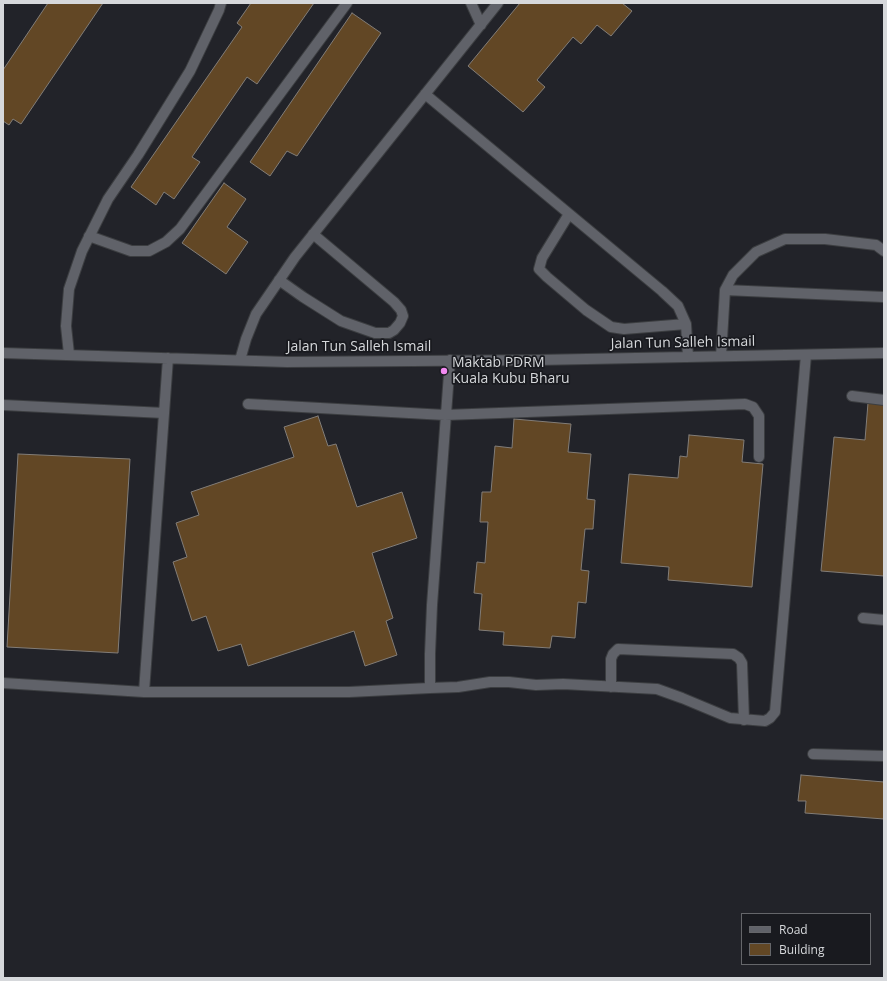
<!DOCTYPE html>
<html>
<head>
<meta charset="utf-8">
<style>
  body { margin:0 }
  #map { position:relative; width:887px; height:981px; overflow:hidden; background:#222329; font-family:"Open Sans",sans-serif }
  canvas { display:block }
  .frame { position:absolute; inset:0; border:4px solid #d6d8db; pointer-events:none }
  .legend { position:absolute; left:741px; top:913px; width:130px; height:52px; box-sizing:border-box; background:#191a1f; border:1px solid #65666a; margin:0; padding:5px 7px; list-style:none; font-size:12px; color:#d6d8db }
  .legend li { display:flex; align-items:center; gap:8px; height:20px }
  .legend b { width:20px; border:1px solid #65666a }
</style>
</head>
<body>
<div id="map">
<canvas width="887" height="981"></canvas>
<div class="frame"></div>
<ul class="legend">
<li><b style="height:5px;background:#606269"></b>Road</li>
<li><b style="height:11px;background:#624725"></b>Building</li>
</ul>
</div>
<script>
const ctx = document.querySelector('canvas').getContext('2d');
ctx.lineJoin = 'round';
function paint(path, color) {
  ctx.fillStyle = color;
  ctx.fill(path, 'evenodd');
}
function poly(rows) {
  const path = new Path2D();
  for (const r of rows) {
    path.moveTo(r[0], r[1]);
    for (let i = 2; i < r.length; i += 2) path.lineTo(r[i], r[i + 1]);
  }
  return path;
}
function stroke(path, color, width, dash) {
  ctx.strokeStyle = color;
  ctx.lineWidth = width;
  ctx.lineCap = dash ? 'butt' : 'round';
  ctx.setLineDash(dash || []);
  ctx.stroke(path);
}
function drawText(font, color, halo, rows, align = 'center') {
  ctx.font = font + ' "Open Sans",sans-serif';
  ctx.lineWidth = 3.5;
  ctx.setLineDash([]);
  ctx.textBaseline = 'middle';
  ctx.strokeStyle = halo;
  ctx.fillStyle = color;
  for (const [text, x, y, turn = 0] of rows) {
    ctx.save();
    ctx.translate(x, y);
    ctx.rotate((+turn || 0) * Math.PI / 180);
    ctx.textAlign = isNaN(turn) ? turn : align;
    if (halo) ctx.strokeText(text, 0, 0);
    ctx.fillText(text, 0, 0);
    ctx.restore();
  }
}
const building = poly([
  [48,3,103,3,21,124,13,119,9,125,3,121,3,70,48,3],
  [251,3,314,3,257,84,247,77,192,157,200,162,174,199,164,192,156,205,131,187,242,27,237,23,251,3],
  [520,3,622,3,632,11,611,36,597,25,581,44,573,37,537,80,545,87,523,112,468,66,520,3],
  [352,13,381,33,297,156,287,151,270,176,250,162,352,13],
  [224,183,246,199,227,227,248,242,226,274,182,243,224,183],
  [868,403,884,404,884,576,821,571,834,437,865,440,868,403],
  [318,416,328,446,336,444,357,507,402,492,417,538,372,553,393,618,386,621,397,655,365,666,354,631,248,666,241,644,218,651,206,616,192,621,173,562,187,557,176,523,199,515,191,492,294,457,284,427,318,416],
  [514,419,571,424,568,452,591,454,587,499,595,500,593,529,585,529,581,570,589,571,586,603,578,602,575,638,552,636,550,648,503,645,504,632,479,630,482,594,474,593,477,562,485,563,488,522,480,522,482,492,491,492,495,446,512,448,514,419],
  [689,435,744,440,742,462,763,464,752,587,668,580,669,567,621,563,629,474,678,478,680,456,687,457,689,435],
  [18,454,130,459,118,653,7,647,18,454],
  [801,775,884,782,884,819,805,813,806,801,798,801,801,775]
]);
paint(building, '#624725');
stroke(building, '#827d78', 1);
const minor = poly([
  [471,3,481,25],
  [425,94,662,291,678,306,686,324,688,357],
  [569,214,542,258,539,269,547,277,586,310,611,327,624,329,686,324],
  [89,236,131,251,149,251,166,242,180,229,347,3],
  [279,280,303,297,341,321,375,333,389,333,394,330,400,323,403,316,401,310,394,302,313,234],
  [725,290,884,297],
  [3,353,287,362,537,360,884,353],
  [69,354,66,326,69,289,82,251,108,199,138,155,190,71,219,10,221,3],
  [721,356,725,290,733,275,756,252,785,239,825,239,876,245,884,251],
  [240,360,246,339,256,314,295,257,498,3],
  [450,360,432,605,430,654,430,688,458,687,490,682,509,682,536,685,563,684,657,689,682,698,730,718,765,721,770,718,775,712,806,355],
  [852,396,884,400],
  [248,404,445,415,745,404,753,407,759,416,759,457],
  [3,405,164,413],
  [863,618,884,620],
  [3,683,144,692,349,692,430,688],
  [611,687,611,659,613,654,618,649,733,654,739,658,742,663,744,720],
  [144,692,168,358],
  [813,754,884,756]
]);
stroke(minor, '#3c3e41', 12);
stroke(minor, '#606269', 10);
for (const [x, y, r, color] of [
  [444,371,4,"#f38af2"]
]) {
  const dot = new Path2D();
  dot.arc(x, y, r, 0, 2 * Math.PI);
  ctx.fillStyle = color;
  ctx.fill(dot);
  stroke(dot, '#191a1f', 1.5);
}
drawText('14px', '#d6d8db', '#191a1f', [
  ["Jalan Tun Salleh Ismail",683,343,-1],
  ["Jalan Tun Salleh Ismail",359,347]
]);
drawText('14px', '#d6d8db', '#191a1f', [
  ["Maktab PDRM",452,363],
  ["Kuala Kubu Bharu",452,379]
], 'left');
</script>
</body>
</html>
